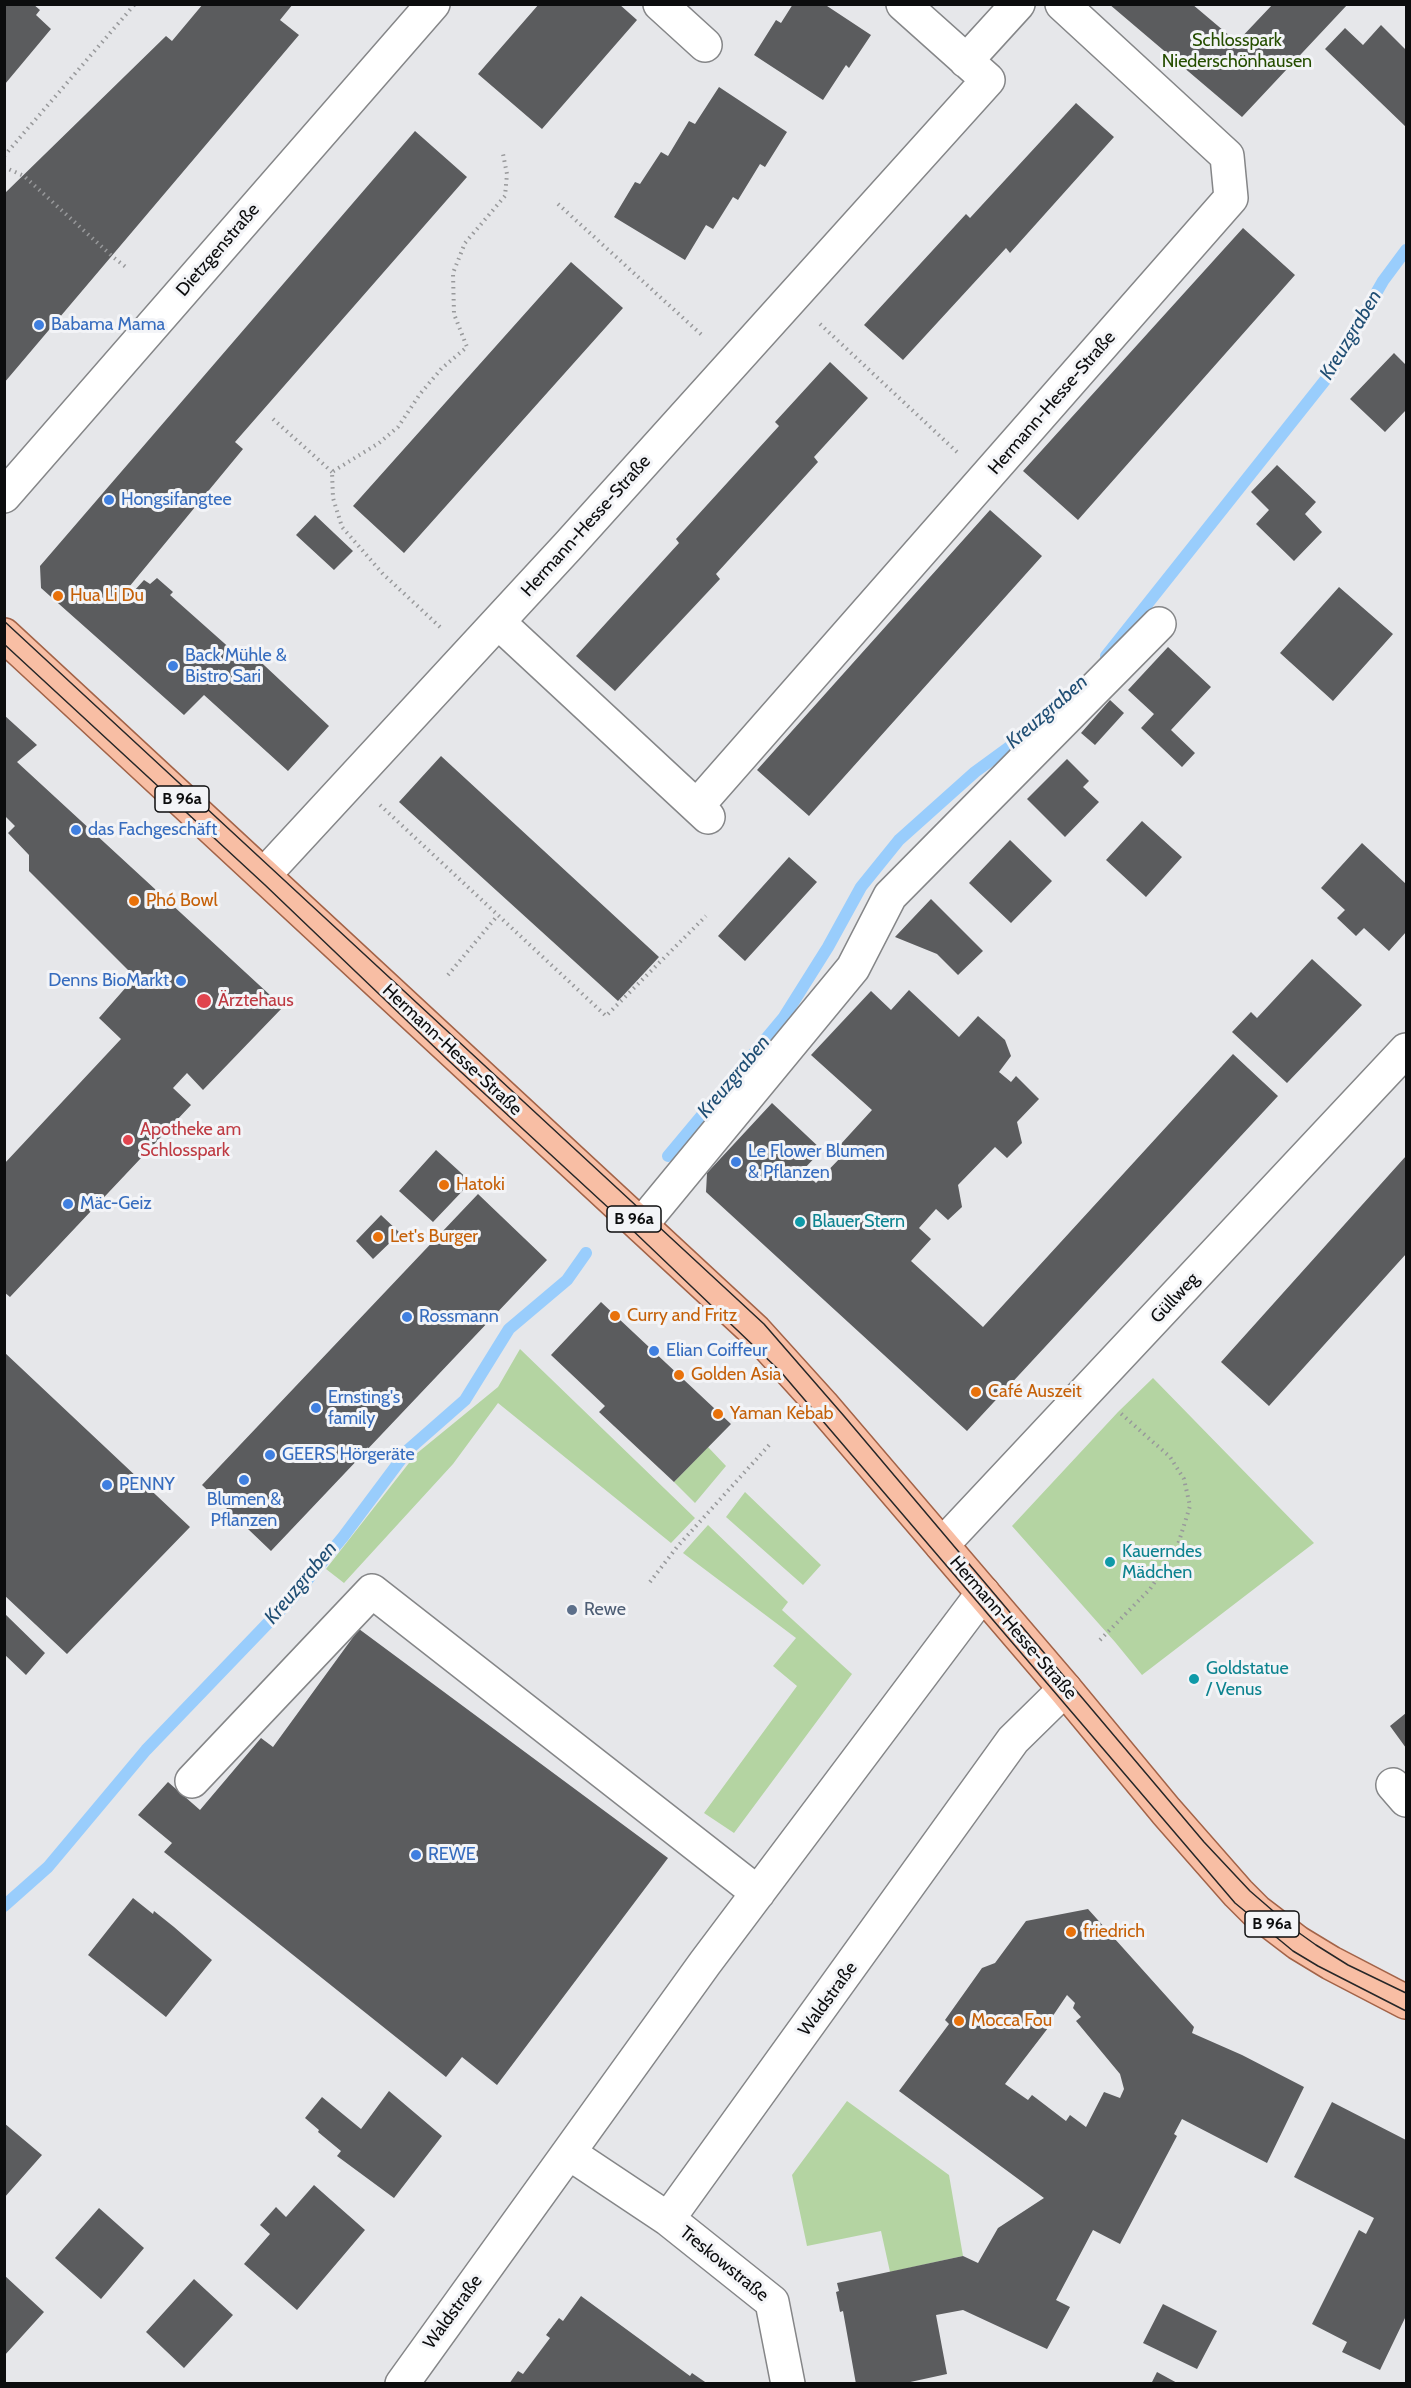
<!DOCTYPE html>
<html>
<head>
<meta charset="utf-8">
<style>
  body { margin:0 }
  #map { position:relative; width:1411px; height:2388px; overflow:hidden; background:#e6e7ea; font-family:Cabin,sans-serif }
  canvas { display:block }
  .frame { position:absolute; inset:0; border:6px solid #0c0d0e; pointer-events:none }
</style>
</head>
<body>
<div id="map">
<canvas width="1411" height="2388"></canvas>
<div class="frame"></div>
</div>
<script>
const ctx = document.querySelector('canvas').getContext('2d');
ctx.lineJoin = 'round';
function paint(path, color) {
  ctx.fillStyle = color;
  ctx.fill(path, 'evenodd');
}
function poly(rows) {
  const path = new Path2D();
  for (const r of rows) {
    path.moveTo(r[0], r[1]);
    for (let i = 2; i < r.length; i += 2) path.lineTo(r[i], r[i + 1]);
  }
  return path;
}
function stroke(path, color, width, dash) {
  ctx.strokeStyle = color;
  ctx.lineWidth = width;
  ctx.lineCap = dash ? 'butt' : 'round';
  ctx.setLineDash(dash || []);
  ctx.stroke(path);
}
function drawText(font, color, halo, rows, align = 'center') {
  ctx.font = font + ' Cabin,sans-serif';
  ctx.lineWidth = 6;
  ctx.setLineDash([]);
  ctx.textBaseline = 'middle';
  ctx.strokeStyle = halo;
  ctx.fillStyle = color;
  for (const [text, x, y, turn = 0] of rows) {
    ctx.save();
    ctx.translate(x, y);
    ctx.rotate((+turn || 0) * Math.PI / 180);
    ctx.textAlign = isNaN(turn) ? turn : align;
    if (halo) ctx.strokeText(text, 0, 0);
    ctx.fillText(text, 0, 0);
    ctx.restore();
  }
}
paint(poly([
  [520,1349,695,1518,671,1543,498,1403,453,1464,344,1583,326,1569,416,1454,498,1387],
  [1153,1378,1314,1543,1142,1675,1115,1642,1012,1526,1118,1412],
  [708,1447,726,1466,695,1503,674,1482],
  [745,1492,821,1565,803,1585,726,1517],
  [708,1525,788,1602,782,1610,852,1674,734,1833,704,1813,797,1686,773,1666,796,1638,683,1553],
  [847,2101,949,2175,963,2256,890,2272,881,2231,807,2246,792,2175]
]), '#b4d4a2');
stroke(poly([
  [1106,656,1330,374,1383,281,1406,250],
  [668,1156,784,1017,828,947,861,887,899,840,975,772,1038,726],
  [4,1906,48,1867,146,1750,294,1596,343,1537,408,1450,465,1400,509,1329,567,1280,586,1253]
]), '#99cdfc', 12);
paint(poly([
  [5,4,33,4,40,10,36,15,51,29,5,84],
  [203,4,293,4,280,20,299,35,4,383,4,194,166,36,172,41],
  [539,4,619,4,637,20,542,129,478,74],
  [793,4,824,4,871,35,849,68,846,65,823,100,754,55,776,20,781,23],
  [1109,4,1192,4,1237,42,1273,4,1348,4,1242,117],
  [1381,25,1406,50,1406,127,1325,49,1345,28,1363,45],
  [719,87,787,132,765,167,760,164,738,200,733,197,713,229,706,225,685,260,614,217,635,182,640,184,661,152,668,156,689,121,695,124],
  [1076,103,1114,137,1010,253,1006,248,903,360,864,325,966,214,970,218],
  [415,131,467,177,235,442,243,449,129,587,134,591,144,580,150,584,157,578,173,592,170,595,242,659,249,651,329,726,288,771,204,695,184,715,41,588,40,566],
  [1243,228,1295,275,1078,520,1023,471],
  [571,262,623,308,404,553,353,506],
  [1394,353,1406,365,1406,410,1385,432,1350,399],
  [830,362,868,398,814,457,818,462,716,574,720,579,615,691,576,656,679,543,676,539,779,426,775,422],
  [1277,465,1316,502,1305,514,1322,532,1294,561,1256,524,1269,510,1251,492],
  [990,510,1042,556,809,816,757,770],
  [315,515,353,551,334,570,296,535],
  [1339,587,1393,634,1333,701,1280,653],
  [1168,647,1211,687,1171,730,1195,753,1182,767,1141,728,1154,714,1128,690],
  [1110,700,1124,713,1095,745,1081,733],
  [4,715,37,745,17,762,283,1007,203,1090,187,1073,173,1088,191,1105,10,1297,4,1292,4,1164,121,1039,99,1018,135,977,29,871,29,855,8,833,15,826,4,815],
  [441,756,659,957,618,1001,399,802],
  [1067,759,1089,781,1083,787,1099,802,1065,837,1027,799],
  [1142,821,1182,857,1146,897,1106,860],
  [1010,840,1052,881,1011,923,969,883],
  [1362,843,1406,884,1406,932,1389,951,1364,928,1356,936,1337,918,1345,910,1321,888],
  [789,857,817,882,745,961,718,936],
  [931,899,983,951,958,975,937,954,895,937],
  [1312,959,1362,1005,1287,1083,1232,1032,1251,1012,1257,1018],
  [909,990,959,1037,978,1016,1005,1040,1011,1056,999,1072,1011,1082,1016,1076,1039,1099,1017,1122,1022,1143,1007,1158,995,1147,958,1185,962,1207,948,1220,936,1209,919,1228,931,1239,911,1261,983,1327,1233,1054,1278,1096,967,1431,706,1192,707,1173,772,1103,822,1150,803,1170,816,1183,843,1155,840,1145,872,1110,811,1055,871,991,891,1010],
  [436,1150,471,1182,433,1222,399,1191],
  [1406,1156,1406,1254,1269,1406,1221,1362],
  [478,1194,547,1260,271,1551,202,1485],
  [381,1215,400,1233,373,1259,356,1241],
  [601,1302,731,1424,674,1482,599,1412,605,1406,551,1355],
  [4,1352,190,1527,67,1654,4,1595],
  [4,1613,45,1653,26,1675,4,1654],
  [359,1629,668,1858,497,2085,462,2057,446,2077,164,1852,172,1843,138,1815,168,1782,200,1810,261,1738,273,1747],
  [1406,1713,1406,1748,1390,1726],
  [133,1898,153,1914,154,1911,174,1927,212,1960,166,2017,88,1955],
  [1088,1909,1194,2027,1192,2033,1242,2055,1304,2087,1267,2163,1182,2119,1174,2134,1177,2136,1120,2244,1093,2230,1056,2300,1070,2307,1047,2349,963,2310,936,2315,947,2374,901,2384,856,2384,843,2311,840,2312,836,2292,839,2291,837,2283,963,2256,978,2263,998,2228,1044,2198,899,2091,949,2024,945,2020,982,1968,995,1963,1026,1921],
  [1067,1995,1075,2003,1073,2008,1081,2017,1076,2021,1120,2074,1124,2089,1120,2098,1104,2092,1086,2127,1070,2115,1066,2121,1032,2095,1028,2100,1005,2084,1048,2028,1046,2026],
  [389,2091,442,2136,394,2198,337,2156,341,2151,318,2132,319,2130,305,2118,322,2097,361,2129],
  [1332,2102,1406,2140,1406,2316,1380,2370,1342,2352,1347,2342,1312,2324,1359,2230,1366,2234,1374,2218,1294,2177],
  [4,2123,42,2155,4,2198],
  [314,2185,365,2230,297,2310,244,2264,270,2234,260,2225,276,2207,286,2217],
  [99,2208,144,2248,101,2299,55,2258],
  [4,2275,44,2312,4,2356],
  [194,2279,233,2315,184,2368,146,2332],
  [581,2296,690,2376,692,2373,708,2384,509,2384,518,2371,523,2374,550,2338,546,2335,559,2318,563,2321],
  [1163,2304,1217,2331,1197,2369,1143,2343],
  [1157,2372,1179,2384,1151,2384]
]), '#5b5c5e');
const minor = poly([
  [660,4,705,45],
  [966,61,1018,4],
  [4,496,433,4],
  [498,622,708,817],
  [697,806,1231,198,1227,156,1062,4],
  [264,875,568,546,988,80,903,4],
  [641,1225,853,968,890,896,1159,624],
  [942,1545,1406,1050],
  [192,1781,372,1591,758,1893],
  [1393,1785,1406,1800],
  [569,2153,668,2219,772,2302,788,2384],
  [668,2219,1013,1740,1065,1689],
  [402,2384,705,1963,983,1593]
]);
const major = poly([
  [4,635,755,1331,822,1405,1065,1689,1166,1811,1238,1893,1256,1911,1298,1943,1331,1963,1406,2002]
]);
stroke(minor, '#858688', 36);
stroke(major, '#a26348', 36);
stroke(poly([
  [4,156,135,4],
  [4,167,24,176,113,257,127,268],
  [558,204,704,337],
  [820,324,957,452],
  [273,419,332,472],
  [440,627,383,574,342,527,333,498,332,472,379,443,398,427,420,394,442,368,467,347,454,314,453,273,465,243,505,196,507,174,503,154],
  [380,805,606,1016,706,916],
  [448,975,498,915],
  [650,1582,677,1547,771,1443],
  [1100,1640,1150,1589,1176,1551,1190,1506,1184,1479,1170,1457,1118,1411]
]), '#98999b', 4, [1.5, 4.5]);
stroke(minor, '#fff', 33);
stroke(major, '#f8bea4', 33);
stroke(poly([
  [4,621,764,1324,844,1416,1204,1842,1250,1891,1295,1930,1316,1945,1348,1965,1406,1993],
  [4,644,265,885,448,1060,626,1224,780,1371,1235,1903,1293,1951,1318,1966,1406,2011]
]), '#262728', 1.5);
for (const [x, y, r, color] of [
  [39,325,6,"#3f7fe0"],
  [109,500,6,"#3f7fe0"],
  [58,596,6,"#e8710a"],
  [173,666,6,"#3f7fe0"],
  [76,830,6,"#3f7fe0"],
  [134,901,6,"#e8710a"],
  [181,981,6,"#3f7fe0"],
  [204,1001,8,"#e0444e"],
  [128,1140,6,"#e0444e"],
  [736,1162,6,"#3f7fe0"],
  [444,1185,6,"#e8710a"],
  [68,1204,6,"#3f7fe0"],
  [800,1222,6,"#0f9aa8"],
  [378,1237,6,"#e8710a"],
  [615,1316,6,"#e8710a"],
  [407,1317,6,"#3f7fe0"],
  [654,1351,6,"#3f7fe0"],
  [679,1375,6,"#e8710a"],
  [976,1392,6,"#e8710a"],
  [316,1408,6,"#3f7fe0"],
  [718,1414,6,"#e8710a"],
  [270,1455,6,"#3f7fe0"],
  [244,1480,6,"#3f7fe0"],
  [107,1485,6,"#3f7fe0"],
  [1110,1562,6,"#0f9aa8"],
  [572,1610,6,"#5c6f8a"],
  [1194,1679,6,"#0f9aa8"],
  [416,1855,6,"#3f7fe0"],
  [1071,1932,6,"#e8710a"],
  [959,2021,6,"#e8710a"]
]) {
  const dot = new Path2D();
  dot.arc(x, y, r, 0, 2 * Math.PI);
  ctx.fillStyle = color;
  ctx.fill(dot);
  stroke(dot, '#f3f4f7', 2);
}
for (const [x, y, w] of [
  [182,799,54],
  [634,1219,54],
  [1272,1924,54]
]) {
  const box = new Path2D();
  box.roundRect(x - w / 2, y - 13, w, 26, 4.5);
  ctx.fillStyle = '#f3f4f7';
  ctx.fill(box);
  stroke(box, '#0c0d0e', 1.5);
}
drawText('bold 16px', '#0c0d0e', null, [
  ["B 96a",182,799],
  ["B 96a",634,1219],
  ["B 96a",1272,1924]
]);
drawText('18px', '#264e00', '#f3f4f7', [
  ["Schlosspark",1237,41],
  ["Niederschönhausen",1237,62]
]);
drawText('18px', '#0c0d0e', '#f3f4f7', [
  ["Dietzgenstraße",218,250,-49],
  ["Hermann-Hesse-Straße",1052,403,-49],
  ["Hermann-Hesse-Straße",586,526,-48],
  ["Hermann-Hesse-Straße",452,1050,43],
  ["Güllweg",1175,1298,-47],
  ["Hermann-Hesse-Straße",1013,1628,49],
  ["Waldstraße",828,1999,-54],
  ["Treskowstraße",724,2264,39],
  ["Waldstraße",453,2312,-54]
]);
drawText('18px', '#366cbe', '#f3f4f7', [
  ["Babama Mama",51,325],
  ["Hongsifangtee",121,500],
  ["Back Mühle &",185,656],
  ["Bistro Sari",185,677],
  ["das Fachgeschäft",88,830],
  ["Denns BioMarkt",169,981,"right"],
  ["Le Flower Blumen",748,1152],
  ["& Pflanzen",748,1173],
  ["Mäc-Geiz",80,1204],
  ["Rossmann",419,1317],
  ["Elian Coiffeur",666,1351],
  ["Ernsting's",328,1398],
  ["family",328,1419],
  ["GEERS Hörgeräte",282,1455],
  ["PENNY",119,1485],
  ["Blumen &",244,1500,"center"],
  ["Pflanzen",244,1521,"center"],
  ["REWE",428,1855]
], 'left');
drawText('18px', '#c56008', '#f3f4f7', [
  ["Hua Li Du",70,596],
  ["Phó Bowl",146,901],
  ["Hatoki",456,1185],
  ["Let's Burger",390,1237],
  ["Curry and Fritz",627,1316],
  ["Golden Asia",691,1375],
  ["Café Auszeit",988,1392],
  ["Yaman Kebab",730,1414],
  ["friedrich",1083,1932],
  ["Mocca Fou",971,2021]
], 'left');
drawText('18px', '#be3a42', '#f3f4f7', [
  ["Ärztehaus",218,1001],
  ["Apotheke am",140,1130],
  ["Schlosspark",140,1151]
], 'left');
drawText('18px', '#0d838f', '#f3f4f7', [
  ["Blauer Stern",812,1222],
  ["Kauerndes",1122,1552],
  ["Mädchen",1122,1573],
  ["Goldstatue",1206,1669],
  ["/ Venus",1206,1690]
], 'left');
drawText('18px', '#4e5e75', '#f3f4f7', [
  ["Rewe",584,1610]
], 'left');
drawText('italic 20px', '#1f4e74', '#f3f4f7', [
  ["Kreuzgraben",1351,335,-59],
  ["Kreuzgraben",1047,712,-41],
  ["Kreuzgraben",734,1077,-50],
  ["Kreuzgraben",301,1583,-50]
]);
</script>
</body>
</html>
